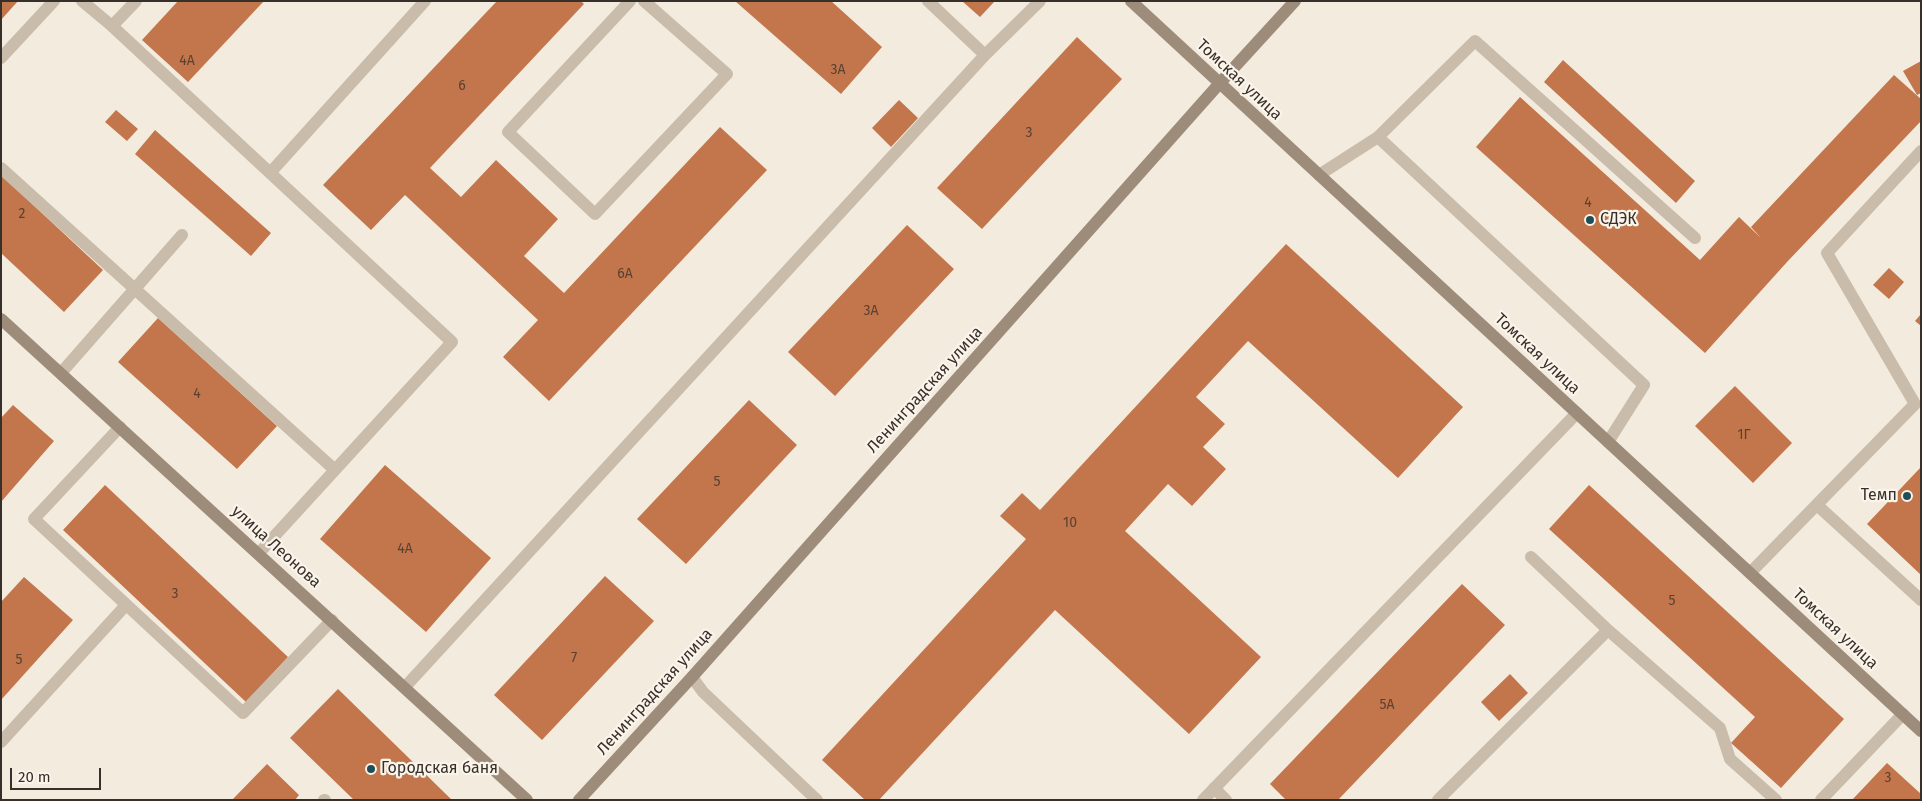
<!DOCTYPE html>
<html>
<head>
<meta charset="utf-8">
<style>
  body { margin:0 }
  #map { position:relative; width:1922px; height:801px; overflow:hidden; background:#f2ebde; font-family:"Fira Sans",sans-serif }
  canvas { display:block }
  .frame { position:absolute; inset:0; border:2px solid #372f29; pointer-events:none }
  .scale { position:absolute; left:10px; top:768px; width:91px; height:22px; box-sizing:border-box; border:2px solid #372f29; border-top:0; padding-left:6px; font-size:15px; line-height:18px; white-space:nowrap; color:#372f29; -webkit-text-stroke:4px #faf4ea; paint-order:stroke }
</style>
</head>
<body>
<div id="map">
<canvas width="1922" height="801"></canvas>
<div class="frame"></div>
<div class="scale">20 m</div>
</div>
<script>
const ctx = document.querySelector('canvas').getContext('2d');
ctx.lineJoin = 'round';
function paint(path, color) {
  ctx.fillStyle = color;
  ctx.fill(path, 'evenodd');
}
function poly(rows) {
  const path = new Path2D();
  for (const r of rows) {
    path.moveTo(r[0], r[1]);
    for (let i = 2; i < r.length; i += 2) path.lineTo(r[i], r[i + 1]);
  }
  return path;
}
function stroke(path, color, width, dash) {
  ctx.strokeStyle = color;
  ctx.lineWidth = width;
  ctx.lineCap = dash ? 'butt' : 'round';
  ctx.setLineDash(dash || []);
  ctx.stroke(path);
}
function drawText(font, color, halo, rows, align = 'center') {
  ctx.font = font + ' "Fira Sans",sans-serif';
  ctx.lineWidth = 4.5;
  ctx.setLineDash([]);
  ctx.textBaseline = 'middle';
  ctx.strokeStyle = halo;
  ctx.fillStyle = color;
  for (const [text, x, y, turn = 0] of rows) {
    ctx.save();
    ctx.translate(x, y);
    ctx.rotate((+turn || 0) * Math.PI / 180);
    ctx.textAlign = isNaN(turn) ? turn : align;
    if (halo) ctx.strokeText(text, 0, 0);
    ctx.fillText(text, 0, 0);
    ctx.restore();
  }
}
paint(poly([
  [1,1,18,1,1,20],
  [178,1,264,1,188,82,142,40],
  [497,1,581,1,584,4,430,168,461,197,496,160,558,219,524,256,564,293,720,127,767,170,549,401,503,357,538,320,405,195,371,230,323,185],
  [735,1,831,1,882,47,841,94],
  [962,1,995,1,980,17],
  [1077,37,1122,79,982,229,937,188],
  [1563,60,1695,181,1676,203,1544,82],
  [1921,61,1921,93,1917,95,1903,71],
  [1894,75,1921,99,1921,121,1787,262,1705,353,1476,147,1520,97,1700,260,1739,217,1761,238,1751,227],
  [899,100,918,118,891,147,872,128],
  [116,110,138,129,127,141,105,122],
  [155,130,271,233,251,256,135,154],
  [1,175,103,270,64,312,1,253],
  [907,225,954,269,835,396,788,352],
  [1286,244,1463,407,1398,478,1248,341,1196,397,1225,424,1203,447,1226,469,1192,506,1168,484,1125,531,1261,657,1189,734,1055,610,879,800,865,800,822,760,1026,539,1000,516,1022,493,1040,510],
  [1889,268,1904,282,1889,299,1873,285],
  [1921,314,1921,326,1915,321],
  [158,318,277,426,237,469,118,362],
  [1735,386,1792,443,1753,483,1695,426],
  [749,400,797,445,686,564,637,519],
  [13,405,54,441,1,502,1,418],
  [385,465,491,558,426,632,320,539],
  [1921,467,1921,575,1867,524],
  [105,485,288,657,246,702,63,530],
  [1589,485,1844,719,1781,788,1731,743,1755,717,1549,529],
  [605,576,654,621,542,740,494,695],
  [24,577,73,620,1,700,1,602],
  [1462,584,1505,625,1338,800,1286,800,1270,784],
  [1510,674,1528,693,1499,721,1481,702],
  [338,689,452,800,354,800,290,738],
  [1887,763,1921,794,1921,800,1852,800],
  [267,764,299,795,295,800,232,800]
]), '#c3764b');
stroke(poly([
  [82,1,112,26],
  [136,1,112,26,452,342,259,553],
  [630,1,508,132,595,214,727,74,644,1],
  [928,1,985,55,1040,1],
  [1,58,54,1],
  [1378,137,1475,41,1695,238],
  [1,168,335,470],
  [270,173,425,1],
  [1319,175,1378,137,1644,385,1608,442],
  [61,373,182,235],
  [120,427,34,519,243,713,332,620],
  [1817,505,1921,600],
  [1531,557,1608,630],
  [1750,573,1915,404,1827,253,1921,151],
  [692,677,703,692,817,800],
  [405,687,985,55],
  [1,742,126,605],
  [1214,788,1226,800],
  [324,800,325,800],
  [1203,800,1577,413],
  [1438,800,1608,630,1720,728,1730,759,1776,800],
  [1821,800,1903,714]
]), '#cabcaa', 12);
stroke(poly([
  [1131,1,1921,731],
  [1,319,527,800],
  [579,800,692,677,1219,84,1295,1]
]), '#9e8c7b', 12);
for (const [x, y, r, color] of [
  [1590,220,5,"#204e58"],
  [1907,496,5,"#204e58"],
  [371,769,5,"#204e58"]
]) {
  const dot = new Path2D();
  dot.arc(x, y, r, 0, 2 * Math.PI);
  ctx.fillStyle = color;
  ctx.fill(dot);
  stroke(dot, '#faf4ea', 2);
}
drawText('14px', '#5a4132', null, [
  ["4А",187,61],
  ["3А",838,70],
  ["6",462,86],
  ["3",1029,133],
  ["4",1588,203],
  ["2",22,214],
  ["6А",625,274],
  ["3А",871,311],
  ["4",197,394],
  ["1Г",1744,435],
  ["5",717,482],
  ["10",1070,523],
  ["4А",405,549],
  ["3",175,594],
  ["5",1672,601],
  ["7",574,658],
  ["5",19,660],
  ["5А",1387,705],
  ["3",1888,778]
]);
drawText('16px', '#372f29', '#faf4ea', [
  ["Томская улица",1239,80,43],
  ["Томская улица",1537,354,43],
  ["Ленинградская улица",925,390,-48],
  ["улица Леонова",276,547,42],
  ["Томская улица",1835,629,43],
  ["Ленинградская улица",655,692,-48]
]);
drawText('16px', '#372f29', '#faf4ea', [
  ["СДЭК",1600,220],
  ["Темп",1897,496,"right"],
  ["Городская баня",381,769]
], 'left');
</script>
</body>
</html>
